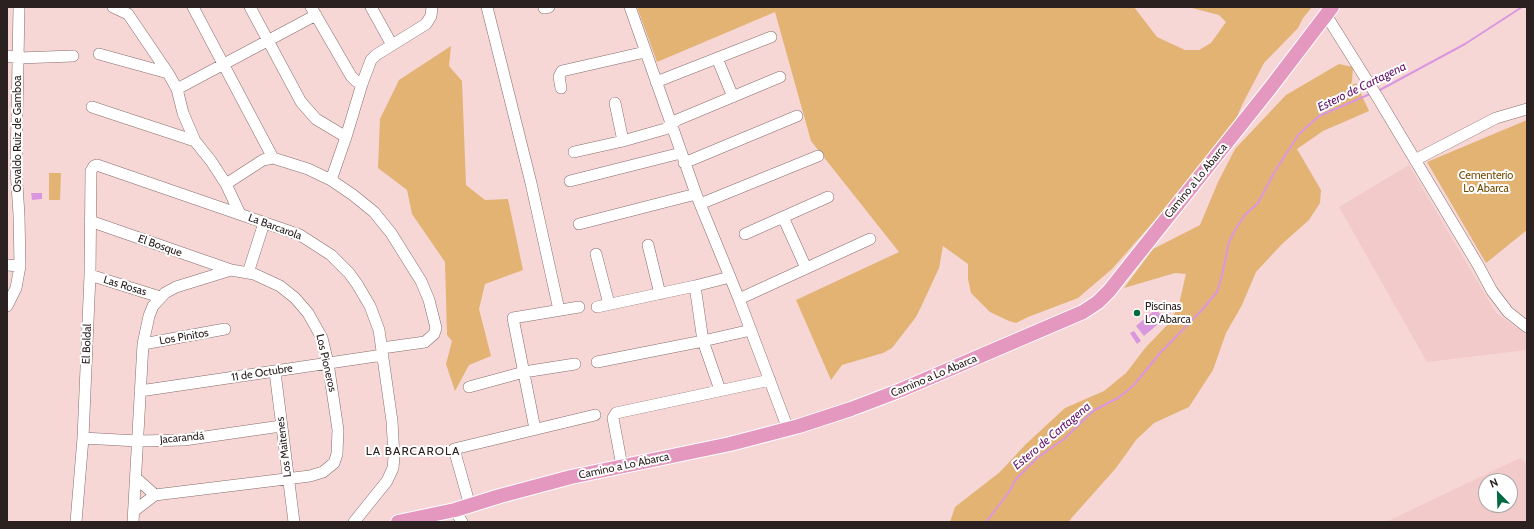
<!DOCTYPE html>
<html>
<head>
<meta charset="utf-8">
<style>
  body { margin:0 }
  #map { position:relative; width:1534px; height:529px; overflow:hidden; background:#f6d7d6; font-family:Cabin,sans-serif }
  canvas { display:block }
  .frame { position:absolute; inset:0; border:8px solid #2c2121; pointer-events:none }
  .north { position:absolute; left:1478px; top:473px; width:40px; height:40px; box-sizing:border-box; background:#fff; border:1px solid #aba6a6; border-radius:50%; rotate:337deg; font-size:11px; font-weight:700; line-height:16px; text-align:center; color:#2c2121 }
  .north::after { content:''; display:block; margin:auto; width:14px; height:18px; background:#016a40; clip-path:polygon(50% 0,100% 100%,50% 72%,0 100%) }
</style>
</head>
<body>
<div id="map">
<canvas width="1534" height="529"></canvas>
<div class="frame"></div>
<div class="north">N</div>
</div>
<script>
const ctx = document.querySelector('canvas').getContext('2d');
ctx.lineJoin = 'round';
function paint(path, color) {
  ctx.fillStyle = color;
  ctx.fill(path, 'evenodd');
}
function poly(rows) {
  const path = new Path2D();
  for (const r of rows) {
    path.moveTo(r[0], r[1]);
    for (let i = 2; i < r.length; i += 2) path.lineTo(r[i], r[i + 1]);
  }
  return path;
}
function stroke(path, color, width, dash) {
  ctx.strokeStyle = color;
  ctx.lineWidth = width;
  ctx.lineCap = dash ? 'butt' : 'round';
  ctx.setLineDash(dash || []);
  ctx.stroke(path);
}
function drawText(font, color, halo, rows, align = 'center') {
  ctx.font = font + ' Cabin,sans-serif';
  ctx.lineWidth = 4;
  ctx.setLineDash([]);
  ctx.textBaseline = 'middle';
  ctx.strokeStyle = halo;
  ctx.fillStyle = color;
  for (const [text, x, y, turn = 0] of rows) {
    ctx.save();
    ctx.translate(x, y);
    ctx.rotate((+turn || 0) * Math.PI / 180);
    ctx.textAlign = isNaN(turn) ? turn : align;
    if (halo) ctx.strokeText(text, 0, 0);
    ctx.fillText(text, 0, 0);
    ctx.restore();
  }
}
paint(poly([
  [1409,165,1496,313,1527,335,1527,350,1427,362,1339,207],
  [1520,458,1527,463,1527,522,1386,522],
  [1486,481,1510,481,1510,505,1486,505]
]), '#f1cac9');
paint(poly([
  [637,7,1134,7,1157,37,1185,50,1199,50,1211,43,1226,22,1219,15,1188,7,1312,7,1303,18,1298,28,1264,63,1243,103,1229,135,1214,153,1112,269,1078,298,1028,317,1016,323,1009,321,990,312,971,293,968,279,968,264,943,246,939,268,921,307,916,317,892,348,883,353,842,365,831,380,796,300,899,252,811,141,775,12,657,62],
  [451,46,449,66,462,81,466,185,485,200,508,199,523,270,485,284,479,309,491,356,469,365,455,391,446,364,452,341,447,335,445,262,412,214,407,190,378,168,380,119,399,80],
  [1339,64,1353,67,1352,82,1350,86,1356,83,1369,111,1323,131,1297,149,1321,190,1320,203,1309,220,1282,244,1256,272,1242,305,1226,333,1213,370,1189,407,1154,423,1136,440,1116,468,1068,522,950,522,955,507,1000,472,1025,445,1065,408,1104,391,1126,373,1146,347,1171,321,1179,304,1186,274,1175,273,1124,288,1153,249,1200,225,1218,182,1235,149,1286,95],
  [1527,120,1527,230,1486,263,1427,162],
  [49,173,61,173,60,200,49,200]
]), '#e2b373');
paint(poly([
  [31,193,42,193,42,199,32,200],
  [1156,309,1164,319,1144,336,1136,326],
  [1134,331,1141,341,1137,344,1130,333]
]), '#d997df');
stroke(poly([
  [1378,91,1465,44,1522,7],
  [986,522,1009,492,1016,479,1037,458,1064,439,1093,411,1118,398,1133,386,1160,353,1201,311,1217,292,1222,275,1229,242,1235,230,1245,215,1258,203,1275,171,1299,134,1319,116,1370,94]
]), '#d997df', 2);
const minor = poly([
  [113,7,128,14,168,73,177,89,183,113,195,141,211,161,226,184,240,214],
  [193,7,273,158],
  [250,7,301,102,316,119,346,137],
  [311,7,351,76,356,81,362,84],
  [371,7,392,45],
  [487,7,531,183,559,310],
  [630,7,696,194,739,299,788,429],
  [544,8,549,7],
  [1326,15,1378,98,1478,265,1492,291,1508,312,1527,327],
  [99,54,168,73],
  [7,56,19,58,73,56],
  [717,58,733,97],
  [656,82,771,37],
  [561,88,559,77,562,71,645,52],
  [177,89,316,15],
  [615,103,623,141],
  [92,107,195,141],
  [574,152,623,141,665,129,677,120,780,77],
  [1415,160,1496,118,1527,109],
  [684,163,797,116],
  [331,180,346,137,362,84,371,60,376,55,426,24,431,16,432,7],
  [570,181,681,153],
  [226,184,263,160,273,158,308,169,331,180,353,195,374,212,391,233,421,281,429,300,436,328,434,334,425,342,382,348],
  [700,204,818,156],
  [783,217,806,268],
  [90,221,231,270],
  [579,224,696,194],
  [745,234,828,197],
  [648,245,660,294],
  [596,254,609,304],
  [7,265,20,266],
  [248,273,264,223],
  [90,275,160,297],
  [695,286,703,341,720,390],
  [739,299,870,239],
  [7,306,16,288,20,266,19,215,16,170,19,7],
  [597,307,695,286,730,277],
  [143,344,225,329],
  [597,362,703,341,751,330],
  [275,372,294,522],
  [469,387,524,372,575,364],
  [140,391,383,355],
  [535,429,513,318,579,307],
  [83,438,138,441,184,440,281,426],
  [622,466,613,418,616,413,770,380],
  [136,478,155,495],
  [470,506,454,449,595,415],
  [455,510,462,522],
  [76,522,83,438,90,275,91,171,94,166,97,165,300,235,331,255,349,273,357,284,370,306,379,330,392,421,394,457,393,468,387,481,354,522],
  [133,522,143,344,149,316,153,306,165,293,176,287,231,270,254,274,280,286,295,298,308,313,322,338,328,363,338,430,337,454,334,463,323,472,310,476,155,495,134,511]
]);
const major = poly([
  [398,522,455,510,500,496,571,477,730,444,799,426,851,409,901,390,1083,312,1098,302,1109,291,1271,87,1332,7]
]);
stroke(minor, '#886c6c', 12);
stroke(major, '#fff', 16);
stroke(minor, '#fff', 11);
stroke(major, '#e598bf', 14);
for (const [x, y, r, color] of [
  [1137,313,4,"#016a40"]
]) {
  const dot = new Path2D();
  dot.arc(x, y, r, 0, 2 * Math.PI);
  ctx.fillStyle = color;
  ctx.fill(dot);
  stroke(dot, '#fff', 1.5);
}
drawText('11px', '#2c2121', '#fff', [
  ["Osvaldo Ruiz de Gamboa",18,134,-90],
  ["Camino a Lo Abarca",1196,181,-51],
  ["La Barcarola",275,227,20],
  ["El Bosque",160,246,19],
  ["Las Rosas",125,286,17],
  ["Los Pinitos",184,337,-10],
  ["El Boldal",87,344,-88],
  ["Los Pioneros",326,363,77],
  ["11 de Octubre",262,373,-9],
  ["Camino a Lo Abarca",934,376,-23],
  ["Jacarandá",182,438,-5],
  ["Los Maitenes",284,447,-97],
  ["Camino a Lo Abarca",624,466,-12]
]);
drawText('11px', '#724b05', '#fff', [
  ["Cementerio",1486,176],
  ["Lo Abarca",1486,189]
]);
drawText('11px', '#2c2121', '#fff', [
  ["Piscinas",1145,307],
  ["Lo Abarca",1145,320]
], 'left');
drawText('italic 12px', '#64146c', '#fff', [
  ["Estero de Cartagena",1362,87,-26],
  ["Estero de Cartagena",1052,436,-40]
]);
ctx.letterSpacing = '1px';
drawText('12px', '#2c2121', '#fff', [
  ["LA BARCAROLA",413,451]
]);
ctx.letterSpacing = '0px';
</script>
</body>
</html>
